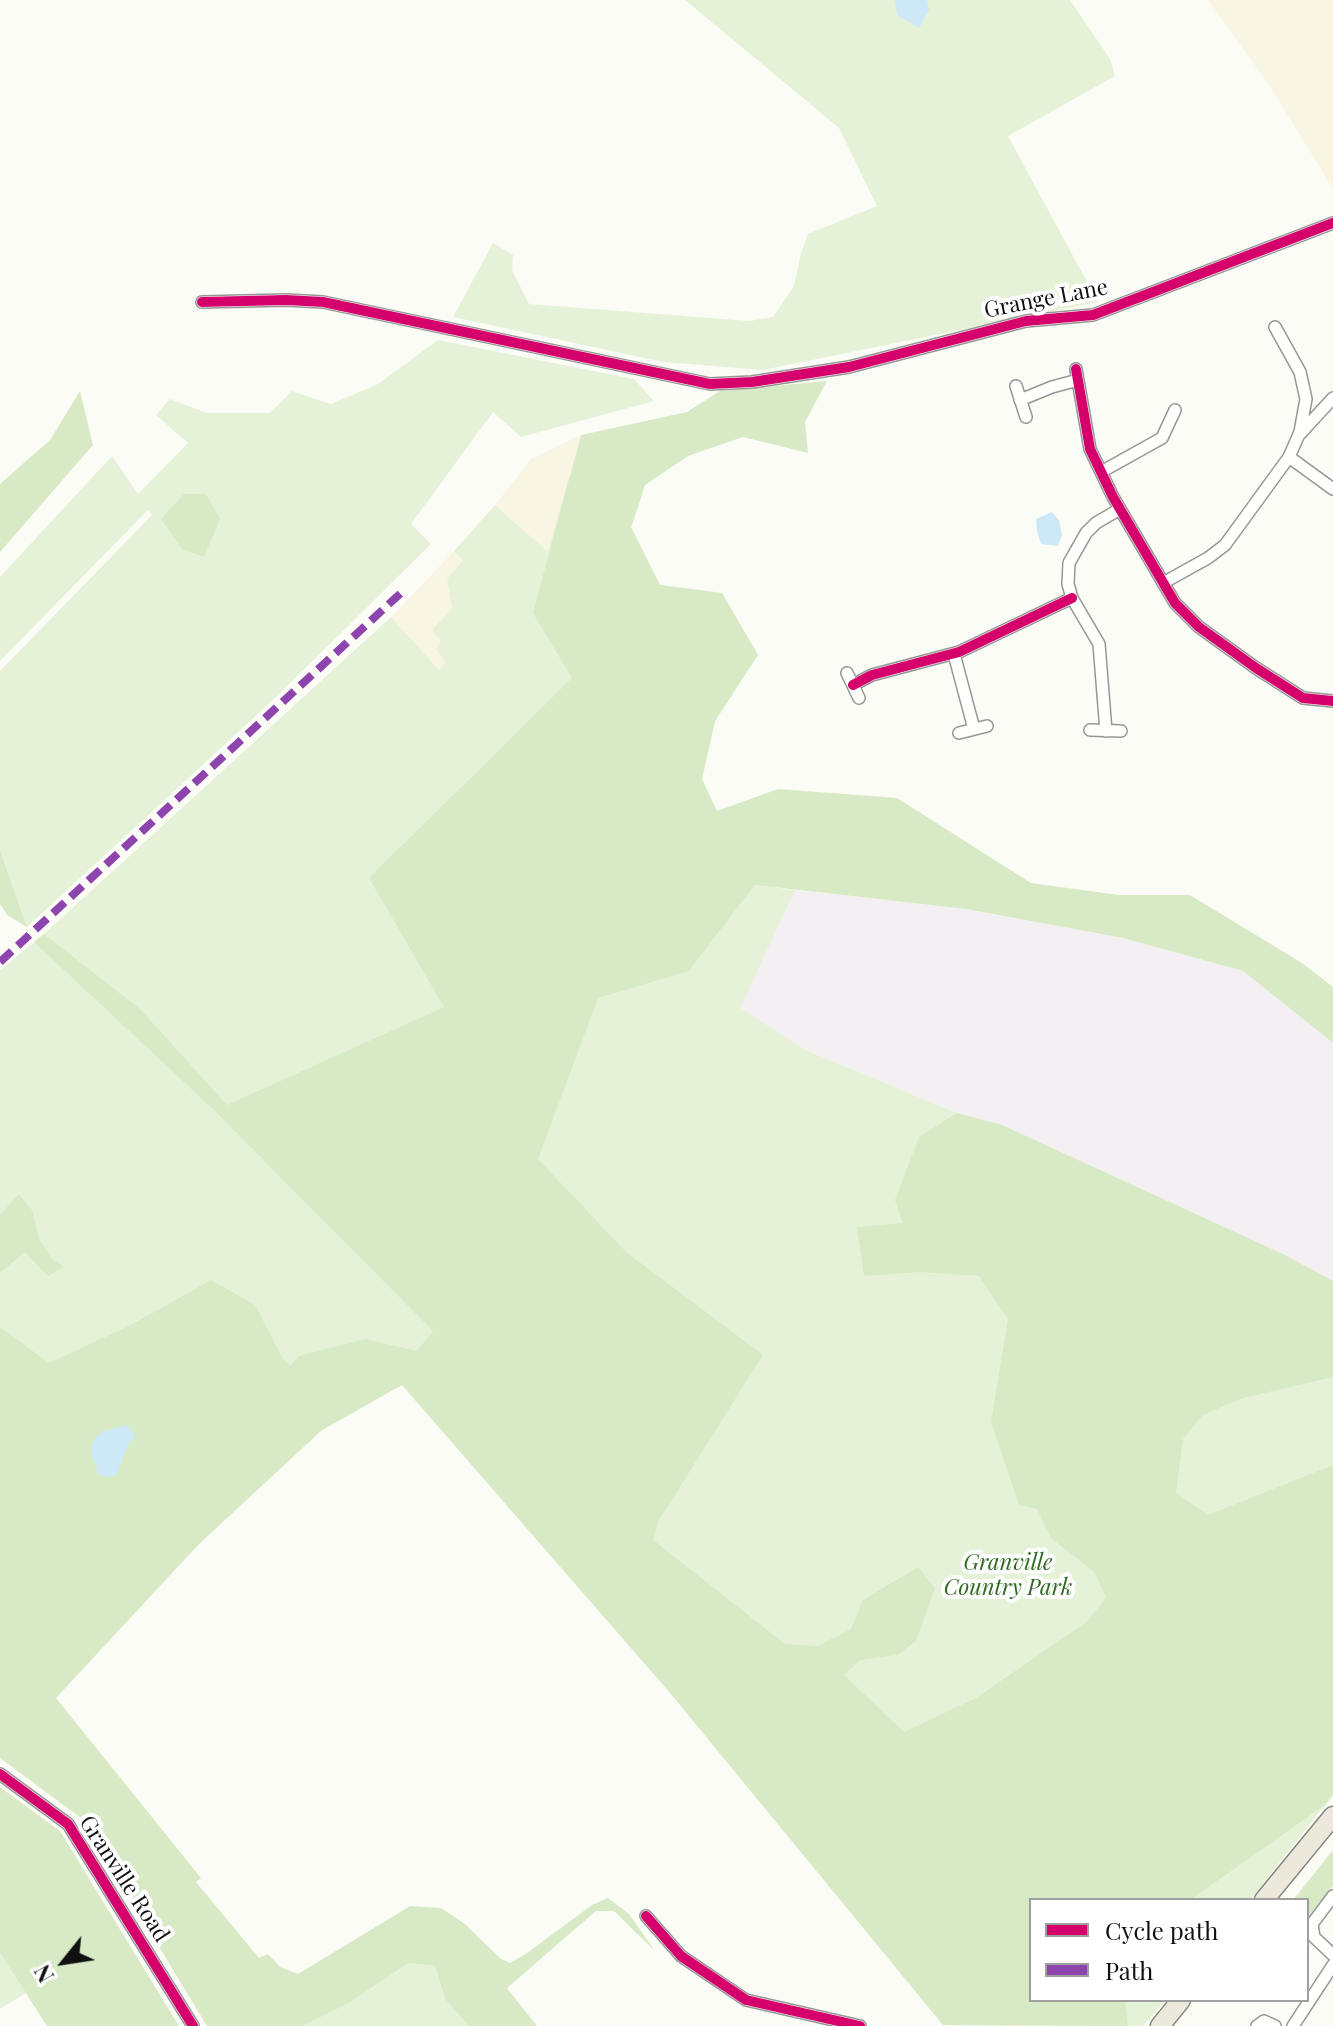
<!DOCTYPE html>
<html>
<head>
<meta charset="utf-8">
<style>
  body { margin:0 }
  #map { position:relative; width:1333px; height:2026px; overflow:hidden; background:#fcfcf7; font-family:"Playfair Display",serif }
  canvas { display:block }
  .legend { position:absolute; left:1029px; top:1898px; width:280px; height:104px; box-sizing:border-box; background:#fff; border:2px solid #9f9f9f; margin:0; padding:10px 14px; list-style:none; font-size:24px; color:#101010 }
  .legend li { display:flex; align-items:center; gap:16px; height:40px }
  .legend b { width:40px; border:2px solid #9f9f9f }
  .north { position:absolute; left:24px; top:1922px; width:80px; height:80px; -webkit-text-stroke:6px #fff; paint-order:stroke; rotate:240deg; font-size:22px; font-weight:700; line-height:32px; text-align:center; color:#101010 }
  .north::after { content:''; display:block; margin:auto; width:28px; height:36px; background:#101010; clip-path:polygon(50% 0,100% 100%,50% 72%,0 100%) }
</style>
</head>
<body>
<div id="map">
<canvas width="1333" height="2026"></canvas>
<ul class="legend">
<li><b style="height:10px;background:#d6006c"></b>Cycle path</li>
<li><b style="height:10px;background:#8e44ad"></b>Path</li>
</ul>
<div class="north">N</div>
</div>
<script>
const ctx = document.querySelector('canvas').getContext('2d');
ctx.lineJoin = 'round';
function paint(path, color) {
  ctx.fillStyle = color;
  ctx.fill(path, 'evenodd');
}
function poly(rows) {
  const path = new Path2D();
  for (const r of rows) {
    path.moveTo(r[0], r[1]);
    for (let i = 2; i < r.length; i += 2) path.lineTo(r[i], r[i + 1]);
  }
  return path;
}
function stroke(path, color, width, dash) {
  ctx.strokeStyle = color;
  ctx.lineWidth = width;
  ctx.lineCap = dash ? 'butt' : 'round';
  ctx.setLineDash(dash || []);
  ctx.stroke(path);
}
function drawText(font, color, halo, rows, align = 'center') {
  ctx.font = font + ' "Playfair Display",serif';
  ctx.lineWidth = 8;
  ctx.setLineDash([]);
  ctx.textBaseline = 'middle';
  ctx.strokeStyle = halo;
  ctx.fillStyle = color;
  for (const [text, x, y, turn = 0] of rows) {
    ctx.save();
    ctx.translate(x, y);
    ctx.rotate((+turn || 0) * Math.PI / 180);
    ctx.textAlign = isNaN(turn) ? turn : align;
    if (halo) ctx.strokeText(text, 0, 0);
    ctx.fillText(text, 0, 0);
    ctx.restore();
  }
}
paint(poly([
  [795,890,966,909,1123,938,1243,971,1333,1043,1333,1281,1285,1255,1002,1125,957,1113,806,1050,739,1008]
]), '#f4eff2');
paint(poly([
  [1208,0,1333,0,1333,189,1269,85],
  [581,435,548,553,495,505,531,459],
  [454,551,463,560,447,579,452,609,441,643,446,662,439,671,391,617]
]), '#f8f6e3');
paint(poly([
  [685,0,1070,0,1110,59,1115,76,1008,136,1098,302,763,370,663,362,453,317,493,243,513,255,512,270,529,304,749,321,773,317,794,286,801,253,808,234,877,206,839,128],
  [438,340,634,379,654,401,521,437,493,412,411,524,431,544,274,699,27,927,0,850,0,671,152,515,148,510,0,661,0,577,112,456,138,494,188,443,156,415,170,399,207,413,270,413,292,391,331,404,378,384],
  [569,477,643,492,631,528,660,585,722,593,758,655,715,721,702,779,689,971,755,885,795,890,740,1008,806,1050,957,1113,1002,1125,1285,1255,1333,1281,1333,1795,1250,1900,1031,1900,1031,2000,1166,2000,1143,2026,943,2025,671,1694,402,1385,322,1430,200,1543,0,1739,0,970,44,934,391,617,439,670,446,662,436,649,441,642,432,630,452,609,447,579,463,560,454,551,495,505,548,552],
  [0,1953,26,1993,0,2009],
  [409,1963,435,1966,445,1999,469,2026,303,2026,349,2003]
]), '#e6f2d7');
paint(poly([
  [827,381,805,422,808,453,743,437,688,456,645,485,631,527,660,585,722,593,758,655,715,721,702,779,717,811,778,789,897,798,1031,883,1119,895,1190,895,1302,963,1333,987,1333,1043,1243,971,1123,938,966,909,755,885,689,971,598,998,538,1159,626,1252,763,1355,659,1520,653,1540,785,1644,817,1646,851,1629,863,1600,918,1567,935,1588,916,1641,897,1655,860,1660,844,1675,904,1732,976,1698,1088,1621,1106,1597,1094,1572,1051,1538,1037,1509,1019,1505,991,1422,1008,1319,979,1276,920,1272,864,1276,857,1227,903,1223,895,1200,919,1137,957,1113,1002,1125,1285,1255,1333,1281,1333,1377,1243,1398,1203,1415,1183,1439,1176,1493,1208,1515,1333,1465,1333,1795,1326,1804,1190,1900,1031,1900,1031,2000,1125,2000,1128,2026,943,2025,671,1694,402,1385,322,1430,200,1543,56,1698,201,1878,196,1882,259,1958,268,1954,280,1967,298,1974,410,1906,441,1908,465,1924,501,1959,510,1963,527,1953,592,1905,608,1898,629,1914,655,1951,614,1911,596,1911,507,1988,537,2026,469,2026,445,1999,435,1966,409,1963,349,2003,303,2026,207,2026,81,1818,0,1758,0,1327,49,1363,131,1325,211,1280,255,1305,283,1359,290,1366,299,1356,366,1339,417,1351,433,1331,214,1110,34,942,44,934,140,1009,227,1105,444,1007,369,878,572,678,533,613,581,435,687,412,720,391],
  [80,391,93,445,0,552,0,484,50,440],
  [184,494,206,494,220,519,204,557,182,549,161,519],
  [0,850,27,927,7,915,0,904],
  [19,1194,32,1210,39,1239,52,1259,64,1267,48,1276,25,1252,0,1273,0,1215],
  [0,1787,60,1831,179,2026,47,2026,0,1953],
  [1333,1850,1333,1886,1307,1918,1307,1900,1293,1900]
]), '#d7eac5');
paint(poly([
  [895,0,927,0,929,10,919,28,897,15],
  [1052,512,1059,520,1062,535,1058,546,1041,544,1037,531,1036,519],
  [125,1425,133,1432,135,1438,129,1443,116,1475,103,1477,97,1473,97,1466,92,1459,92,1445,97,1436,105,1431]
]), '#cde8f6');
const street = poly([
  [202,302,286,300,323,302,710,384,752,382,849,367,1026,321,1093,315,1333,223],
  [1076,369,1090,449,1113,497,1175,603,1199,627,1256,668,1303,698,1333,701],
  [1016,386,1026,417],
  [1020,400,1052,387,1078,380],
  [1299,435,1333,398],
  [1289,457,1333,489],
  [1101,472,1162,438,1175,410],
  [1163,583,1208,558,1225,545,1289,457,1300,432,1306,399,1300,372,1275,327],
  [954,654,974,729],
  [847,673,859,698],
  [853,685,872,675,959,652,1072,598],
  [1090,730,1121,731],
  [1106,731,1099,644,1072,598,1068,584,1069,563,1086,533,1096,523,1120,509],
  [959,733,987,726],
  [0,1774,68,1824,193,2026],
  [1333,1896,1312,1924,1314,1937,1333,1955],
  [646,1916,681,1956,746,2000,860,2026],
  [1257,2026,1264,2021,1275,2026],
  [1293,2026,1333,1965]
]);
const primary = poly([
  [1264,1900,1333,1816],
  [1160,2026,1181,2000]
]);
stroke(street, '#969694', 14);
stroke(primary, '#848481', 21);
stroke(street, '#fffffe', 11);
stroke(primary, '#ece8db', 18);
stroke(poly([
  [0,962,402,592]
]), '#8e44ad', 8, [16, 8]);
stroke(poly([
  [202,302,286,300,323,302,710,384,752,382,849,367,1026,321,1093,315,1333,223],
  [1076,369,1090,449,1113,497,1175,603,1199,627,1256,668,1303,698,1333,701],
  [853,685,872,675,959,652,1072,598],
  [0,1774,68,1824,193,2026],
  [646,1916,681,1956,746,2000,860,2026]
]), '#d6006c', 10);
drawText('22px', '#101010', '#fff', [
  ["Grange Lane",1046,299,-11],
  ["Granville Road",124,1879,57]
]);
drawText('italic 22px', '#2f6920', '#fff', [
  ["Granville",1008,1563],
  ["Country Park",1008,1588]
]);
</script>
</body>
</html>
